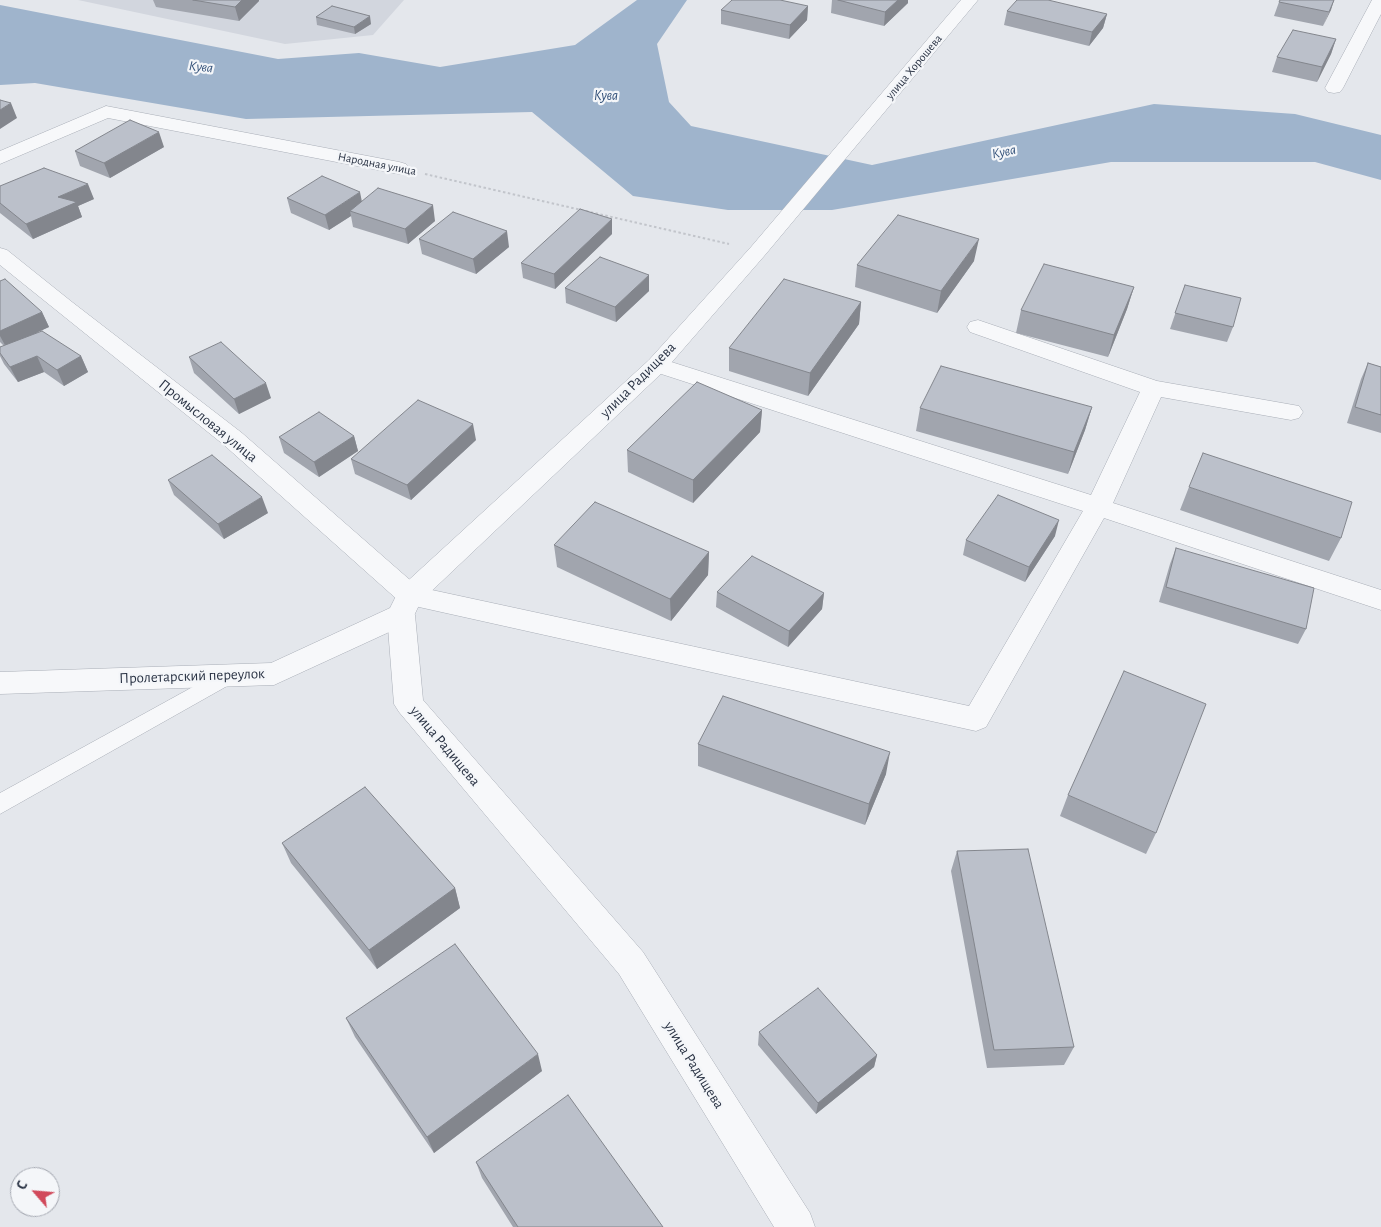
<!DOCTYPE html>
<html>
<head>
<meta charset="utf-8">
<style>
  body { margin:0 }
  #map { position:relative; width:1381px; height:1227px; overflow:hidden; background:#e4e7ec; font-family:"Alegreya Sans",sans-serif }
  canvas { display:block }
  .north { position:absolute; left:10px; top:1167px; width:50px; height:50px; box-sizing:border-box; background:#f4f6f9; border:1px solid #a4a8b1; border-radius:50%; rotate:297deg; font-size:14px; font-weight:700; line-height:20px; text-align:center; color:#2b3445 }
  .north::after { content:''; display:block; margin:auto; width:18px; height:22px; background:#d1495b; clip-path:polygon(50% 0,100% 100%,50% 72%,0 100%) }
</style>
</head>
<body>
<div id="map">
<canvas width="1381" height="1227"></canvas>
<div class="north">С</div>
</div>
<script>
const ctx = document.querySelector('canvas').getContext('2d');
ctx.lineJoin = 'round';
function paint(path, color) {
  ctx.fillStyle = color;
  ctx.fill(path, 'evenodd');
}
function poly(rows) {
  const path = new Path2D();
  for (const r of rows) {
    path.moveTo(r[0], r[1]);
    for (let i = 2; i < r.length; i += 2) path.lineTo(r[i], r[i + 1]);
  }
  return path;
}
function stroke(path, color, width, dash) {
  ctx.strokeStyle = color;
  ctx.lineWidth = width;
  ctx.lineCap = dash ? 'butt' : 'round';
  ctx.setLineDash(dash || []);
  ctx.stroke(path);
}
function drawText(font, color, halo, rows, align = 'center') {
  ctx.font = font + ' "Alegreya Sans",sans-serif';
  ctx.lineWidth = 4.5;
  ctx.setLineDash([]);
  ctx.textBaseline = 'middle';
  ctx.strokeStyle = halo;
  ctx.fillStyle = color;
  for (const [text, x, y, turn = 0] of rows) {
    ctx.save();
    ctx.translate(x, y);
    ctx.rotate((+turn || 0) * Math.PI / 180);
    ctx.textAlign = isNaN(turn) ? turn : align;
    if (halo) ctx.strokeText(text, 0, 0);
    ctx.fillText(text, 0, 0);
    ctx.restore();
  }
}
paint(poly([
  [78,0,404,0,373,35,285,44]
]), '#d2d6de');
paint(poly([
  [637,0,687,0,657,44,669,102,691,126,872,165,1154,104,1295,114,1381,135,1381,180,1315,162,1111,162,832,210,728,210,633,196,532,112,246,119,35,83,0,85,0,5,278,59,359,53,440,67,575,45]
]), '#9fb4cc');
const service = poly([
  [229,667,236,669,239,675,236,681,0,814,0,793,229,667]
]);
const minor = poly([
  [1372,0,1381,0,1381,14,1343,88,1340,92,1334,93,1328,92,1325,88,1372,0],
  [106,106,399,162,406,164,409,168,406,172,399,174,108,118,0,164,0,151,106,106],
  [0,248,7,250,72,302,242,433,418,587,969,706,1083,511,649,370,645,365,649,360,657,358,665,360,1091,495,1140,392,970,332,967,327,970,322,978,320,1157,381,1299,406,1303,412,1299,418,1291,420,1161,397,1113,503,1381,590,1381,610,1104,518,986,727,976,731,410,605,400,602,224,445,0,265,0,248],
  [401,605,411,608,415,615,423,700,643,952,810,1213,815,1227,774,1227,619,974,399,712,394,704,387,615,391,608,401,605]
]);
const tertiary = poly([
  [961,0,978,0,765,255,665,370,421,601,411,622,274,685,0,694,0,672,271,663,390,608,400,588,649,360,751,247,961,0]
]);
stroke(service, '#a9aeb7', 1);
stroke(minor, '#a9aeb7', 1);
stroke(tertiary, '#a9aeb7', 1);
stroke(poly([
  [425,174,729,244]
]), '#c2c5cb', 2, [2.5, 2.5]);
paint(service, '#f7f8fa');
paint(minor, '#f7f8fa');
paint(tertiary, '#f7f8fa');
paint(poly([
  [153,0,259,0,259,1,239,21,156,7],
  [832,0,908,0,908,3,884,26,831,13],
  [1334,0,1323,26,1274,16,1279,2],
  [808,6,807,20,789,39,721,24,721,10],
  [1007,11,1107,14,1103,28,1089,46,1004,25],
  [316,17,371,24,355,34,317,25],
  [1336,39,1331,54,1317,82,1272,72,1277,57],
  [164,147,110,178,80,166,75,151],
  [0,186,94,199,78,206,82,217,33,239,0,213],
  [287,198,435,221,408,244,353,227,351,216,329,230,291,213],
  [612,234,555,289,523,278,521,263],
  [419,239,509,247,476,274,422,254],
  [974,261,937,313,855,287,857,265],
  [0,281,42,312,49,327,37,332,81,356,88,372,64,386,44,372,18,382,4,364,0,356,0,347,4,346,0,342],
  [1185,285,1233,327,1227,342,1170,329],
  [1134,287,1127,309,1108,357,1016,333,1021,310],
  [565,288,649,291,616,322,566,303],
  [861,302,859,324,808,396,729,371,729,348],
  [189,357,271,398,239,414,194,373],
  [1368,363,1381,367,1381,433,1347,423,1361,379],
  [1092,407,1085,430,1068,474,916,431,920,408],
  [762,410,760,432,693,503,628,472,627,450],
  [354,436,358,451,319,477,284,453,279,437],
  [476,440,411,500,355,474,351,459],
  [168,480,268,513,224,539,174,495],
  [1189,487,1341,538,1329,561,1180,510],
  [1055,536,1025,582,963,555,966,540],
  [554,545,709,552,708,575,671,621,557,567],
  [1176,548,1306,629,1298,644,1159,602,1170,564],
  [717,592,824,593,822,609,788,647,716,607],
  [698,744,886,774,865,825,698,766],
  [1068,795,1156,833,1146,854,1060,816],
  [282,843,455,888,460,908,377,969,291,863],
  [957,851,1074,1047,1064,1065,987,1068,951,871],
  [346,1018,542,1071,434,1153,355,1037],
  [759,1032,877,1055,874,1067,816,1114,758,1045],
  [476,1162,663,1227,513,1227,482,1178]
]), '#a1a5ae');
paint(poly([
  [242,0,259,0,259,1,239,21,235,7],
  [898,0,908,0,908,3,884,26,885,12],
  [1334,0,1331,10,1323,26,1329,12],
  [808,6,807,20,789,39,790,25],
  [1107,14,1103,28,1089,46,1092,32],
  [370,16,371,24,355,34,354,27],
  [1336,39,1331,54,1317,82,1322,67],
  [11,103,17,118,0,129,0,110],
  [159,132,164,147,110,178,104,163],
  [88,184,94,199,78,206,82,217,33,239,26,224,58,197],
  [360,192,363,207,350,211,351,216,329,230,325,215],
  [433,205,435,221,408,244,405,229],
  [612,219,612,234,555,289,554,274],
  [507,231,509,247,476,274,473,259],
  [979,239,974,261,937,313,941,291],
  [649,275,649,291,616,322,615,307],
  [1134,287,1127,309,1108,357,1114,335],
  [861,302,859,324,808,396,810,373],
  [42,312,49,327,6,347,0,336,0,331],
  [37,356,44,372,18,382,10,367],
  [81,356,88,372,64,386,57,370],
  [266,383,271,398,239,414,234,399],
  [1092,407,1085,430,1068,474,1074,452],
  [762,410,760,432,693,503,693,480],
  [473,424,476,440,411,500,407,485],
  [354,436,358,451,319,477,314,462],
  [262,497,268,513,224,539,218,524],
  [1059,520,1055,536,1025,582,1029,567],
  [709,552,708,575,671,621,670,599],
  [824,593,822,609,788,647,789,631],
  [890,752,886,774,865,825,869,804],
  [455,888,460,908,377,969,369,950],
  [538,1054,542,1071,434,1153,427,1137],
  [877,1055,874,1067,816,1114,818,1103]
]), '#83868d');
const building = poly([
  [193,0,242,0,235,7,193,0],
  [732,0,780,0,808,6,790,25,721,10,732,0],
  [838,0,898,0,885,12,838,0],
  [1017,0,1048,0,1107,14,1092,32,1007,11,1017,0],
  [1280,0,1334,0,1329,12,1279,2,1280,0],
  [332,6,370,16,354,27,316,17,332,6],
  [1293,30,1336,39,1322,67,1277,57,1293,30],
  [0,100,11,103,0,110,0,100],
  [130,120,159,132,104,163,75,151,130,120],
  [44,168,88,184,58,197,77,202,26,224,0,203,0,186,44,168],
  [322,176,360,192,325,215,287,198,322,176],
  [378,188,433,205,405,229,350,211,378,188],
  [580,209,612,219,554,274,521,263,580,209],
  [453,212,507,231,473,259,419,239,453,212],
  [898,215,979,239,941,291,857,265,898,215],
  [600,257,649,275,615,307,565,288,600,257],
  [1044,264,1134,287,1114,335,1021,310,1044,264],
  [5,279,42,312,0,331,0,281,5,279],
  [784,279,861,302,810,373,729,348,784,279],
  [1185,285,1241,298,1233,327,1175,313,1185,285],
  [42,331,81,356,57,370,37,356,10,367,0,353,0,347,42,331],
  [221,342,266,383,234,399,189,357,221,342],
  [1368,363,1381,367,1381,415,1355,407,1368,363],
  [941,366,1092,407,1074,452,920,408,941,366],
  [697,382,762,410,693,480,627,450,697,382],
  [418,400,473,424,407,485,351,459,418,400],
  [319,412,354,436,314,462,279,437,319,412],
  [1203,453,1352,502,1341,538,1189,487,1203,453],
  [212,455,262,497,218,524,168,480,212,455],
  [998,495,1059,520,1029,567,966,540,998,495],
  [595,502,709,552,670,599,554,545,595,502],
  [1176,548,1314,588,1306,629,1166,587,1176,548],
  [752,556,824,593,789,631,717,592,752,556],
  [1124,671,1206,704,1156,833,1068,795,1124,671],
  [723,696,890,752,869,804,698,744,723,696],
  [365,787,455,888,369,950,282,843,365,787],
  [1028,849,1074,1047,994,1050,957,851,1028,849],
  [455,944,538,1054,427,1137,346,1018,455,944],
  [818,988,877,1055,818,1103,759,1032,818,988],
  [568,1095,663,1227,518,1227,476,1162,568,1095]
]);
paint(building, '#bbc0ca');
stroke(building, '#83868d', 1);
drawText('12px', '#2b3445', '#f4f6f9', [
  ["улица Хорошева",914,67,-50],
  ["Народная улица",377,164,11]
]);
drawText('italic 14px', '#34527a', '#f4f6f9', [
  ["Кува",201,67,6],
  ["Кува",606,96],
  ["Кува",1004,152,-12]
]);
drawText('15px', '#2b3445', '#f4f6f9', [
  ["улица Радищева",638,380,-45],
  ["Промысловая улица",208,421,39],
  ["Пролетарский переулок",192,676,-2],
  ["улица Радищева",445,746,50],
  ["улица Радищева",694,1065,58]
]);
</script>
</body>
</html>
